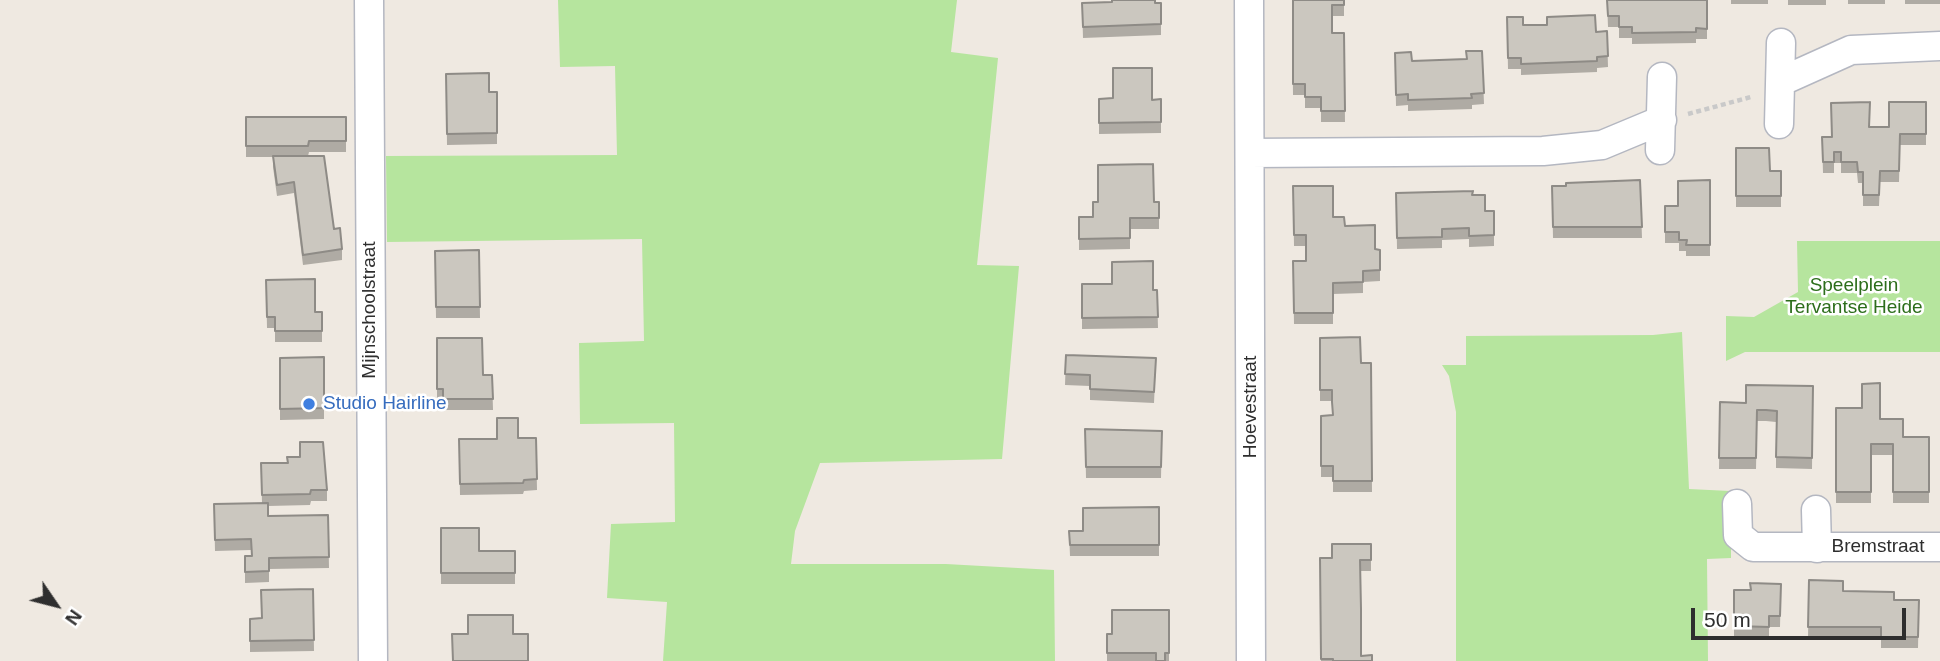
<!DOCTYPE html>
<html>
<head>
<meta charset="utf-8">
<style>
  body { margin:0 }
  #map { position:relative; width:1940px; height:661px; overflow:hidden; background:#efe9e1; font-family:Arial,sans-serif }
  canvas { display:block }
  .north { position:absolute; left:21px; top:570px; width:70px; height:70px; -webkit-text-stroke:5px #fff; paint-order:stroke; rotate:125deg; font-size:19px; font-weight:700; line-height:28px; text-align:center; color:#2e2e2e }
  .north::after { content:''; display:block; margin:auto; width:24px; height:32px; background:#2e2e2e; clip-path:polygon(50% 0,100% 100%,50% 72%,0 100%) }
  .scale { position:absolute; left:1691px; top:608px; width:215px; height:32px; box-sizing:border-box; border:4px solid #2e2e2e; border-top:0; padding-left:9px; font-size:21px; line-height:24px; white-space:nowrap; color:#2e2e2e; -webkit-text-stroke:5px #fff; paint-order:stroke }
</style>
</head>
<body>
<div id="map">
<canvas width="1940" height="661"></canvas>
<div class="north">N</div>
<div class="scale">50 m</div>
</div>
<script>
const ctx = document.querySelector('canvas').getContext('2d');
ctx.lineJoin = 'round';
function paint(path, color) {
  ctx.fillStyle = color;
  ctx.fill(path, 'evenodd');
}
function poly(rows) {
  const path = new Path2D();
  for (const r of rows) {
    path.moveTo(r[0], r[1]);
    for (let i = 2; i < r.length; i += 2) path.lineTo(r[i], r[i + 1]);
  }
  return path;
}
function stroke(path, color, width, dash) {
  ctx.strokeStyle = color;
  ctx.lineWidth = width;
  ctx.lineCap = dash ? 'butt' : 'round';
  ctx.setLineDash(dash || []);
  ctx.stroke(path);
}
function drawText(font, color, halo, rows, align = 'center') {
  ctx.font = font + ' Arial,sans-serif';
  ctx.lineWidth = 5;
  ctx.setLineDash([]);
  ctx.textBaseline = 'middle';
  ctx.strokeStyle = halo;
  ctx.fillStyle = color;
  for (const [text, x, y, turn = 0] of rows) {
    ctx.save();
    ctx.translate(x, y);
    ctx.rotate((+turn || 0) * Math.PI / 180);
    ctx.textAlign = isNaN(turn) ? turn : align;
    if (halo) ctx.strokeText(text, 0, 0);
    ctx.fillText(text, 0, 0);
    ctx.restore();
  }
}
paint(poly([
  [558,0,957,0,951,52,998,58,977,265,1019,266,1002,459,820,463,795,531,791,564,946,564,1054,570,1055,661,663,661,667,602,607,598,611,524,675,522,674,423,580,424,579,343,644,341,642,239,387,242,386,156,617,155,615,66,560,67],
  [1797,241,1940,241,1940,352,1745,352,1726,361,1726,316,1754,317,1798,292],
  [1682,332,1689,489,1730,491,1731,500,1731,558,1707,559,1708,661,1456,661,1456,412,1449,376,1442,365,1466,365,1466,336,1653,335]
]), '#b6e59e');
const street = poly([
  [369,0,373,661],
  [1249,0,1251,661],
  [1782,81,1851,50,1940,46],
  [1779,124,1781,43],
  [1660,150,1662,77],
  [1250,153,1543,151,1602,145,1662,120],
  [1737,504,1738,535,1753,547,1940,547],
  [1816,510,1817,548]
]);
stroke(street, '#b4b7c1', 31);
stroke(poly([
  [1688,114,1751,97]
]), '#c9c9c9', 4.5, [5, 3.5]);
stroke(street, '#fff', 28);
paint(poly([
  [1292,0,1344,0,1344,16,1332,16,1332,33,1344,33,1345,122,1321,122,1321,108,1305,108,1305,95,1293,95],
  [1607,0,1707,0,1707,39,1696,39,1696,43,1632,44,1632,38,1619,38,1619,27,1608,27],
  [1731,0,1768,0,1768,4,1731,4],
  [1788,0,1826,0,1826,5,1788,5],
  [1848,0,1885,0,1885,4,1848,4],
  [1905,0,1940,0,1940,4,1905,4],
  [1082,3,1155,3,1161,24,1161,35,1083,38],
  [1507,17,1523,25,1596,32,1607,31,1608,67,1597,68,1597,72,1521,75,1521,69,1508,69],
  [1482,51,1484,104,1472,105,1472,109,1408,111,1408,105,1396,106,1395,53,1412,61,1467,59],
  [446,74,489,92,497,92,497,144,447,145],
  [1113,98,1161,99,1161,133,1099,134,1099,99],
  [1926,102,1926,145,1900,145,1899,182,1880,182,1879,206,1863,206,1863,183,1858,183,1857,173,1841,173,1841,163,1834,163,1834,173,1823,173,1822,137,1832,137,1870,127,1889,127],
  [246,117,346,117,346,152,309,152,308,156,334,229,342,249,342,260,303,265,294,193,277,196,273,167,273,157,246,157],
  [1736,148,1770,171,1781,171,1781,207,1736,207],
  [1640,180,1642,238,1553,238,1552,186],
  [1710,180,1710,256,1686,256,1686,251,1679,251,1679,243,1665,243,1665,206,1678,206],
  [1293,186,1375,249,1380,250,1380,281,1363,282,1363,293,1333,294,1333,324,1294,324,1293,261,1306,261,1306,246,1294,246],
  [1396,193,1472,195,1485,211,1494,211,1494,246,1469,247,1469,239,1442,240,1442,248,1397,249],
  [1154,202,1159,202,1159,229,1130,229,1130,249,1079,250,1079,217,1093,217],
  [479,250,480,318,436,318,435,251],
  [266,280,315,312,322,312,322,342,275,342,275,328,267,328],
  [1082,284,1112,284,1157,290,1158,328,1082,329],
  [437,338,483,375,492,375,493,410,443,410,443,400,437,400],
  [1320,338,1361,363,1371,363,1372,492,1333,492,1333,477,1321,477,1321,416,1332,415,1332,401,1320,401],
  [1066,355,1156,358,1154,403,1090,400,1090,386,1065,385],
  [324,357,324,419,280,420,280,358],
  [1813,386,1812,469,1776,468,1776,422,1766,421,1757,421,1756,469,1719,469,1720,402,1746,403],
  [1836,408,1880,419,1903,437,1929,437,1929,503,1893,503,1893,455,1871,455,1871,503,1836,503],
  [1085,429,1162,431,1161,478,1086,478],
  [536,438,537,490,524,491,523,494,460,495,459,439],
  [261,463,327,490,327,501,311,501,310,505,268,506,268,516,328,515,329,568,269,569,269,582,245,583,245,556,251,556,251,550,215,551,214,504,262,503],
  [1159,507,1159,556,1070,556,1069,531,1083,531],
  [441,528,479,551,515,551,515,584,441,584],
  [1371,544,1371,571,1360,571,1361,656,1372,661,1321,661,1320,558,1332,558],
  [1809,580,1843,591,1894,600,1919,600,1918,648,1881,648,1881,638,1808,638],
  [1781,584,1780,627,1769,627,1769,638,1734,637,1734,590,1751,590],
  [313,589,314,651,250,652,250,619,262,618],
  [1169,610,1169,661,1107,661,1107,634,1112,634]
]), '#afaba4');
const building = poly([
  [1112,0,1155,0,1155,3,1161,3,1161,24,1083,27,1082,3,1112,2,1112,0],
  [1293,0,1344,0,1344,5,1332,5,1332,33,1344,33,1345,111,1321,111,1321,97,1305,97,1305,84,1293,84,1293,0],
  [1607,0,1707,0,1707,29,1696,28,1696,32,1632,33,1632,27,1619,27,1619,16,1608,16,1607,0],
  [1595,15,1596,32,1607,31,1608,56,1597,57,1597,61,1521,64,1521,58,1508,58,1507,17,1523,17,1523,25,1547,25,1547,17,1595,15],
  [1466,51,1482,51,1484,93,1471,94,1472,98,1408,100,1408,94,1396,95,1395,53,1411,52,1412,61,1467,59,1466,51],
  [1113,68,1152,68,1152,100,1161,99,1161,122,1099,123,1099,99,1113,98,1113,68],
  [489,73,489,92,497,92,497,133,447,134,446,74,489,73],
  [1870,102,1869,127,1889,127,1889,102,1926,102,1926,134,1900,134,1899,171,1880,171,1879,195,1863,195,1863,172,1858,172,1857,162,1841,162,1841,152,1834,152,1834,162,1823,162,1822,137,1832,137,1831,103,1870,102],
  [246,117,346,117,346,141,309,141,308,146,246,146,246,117],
  [1736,148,1769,148,1770,171,1781,171,1781,196,1736,196,1736,148],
  [273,156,324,156,334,229,340,228,342,249,303,255,294,182,277,185,273,156],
  [1153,164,1154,202,1159,202,1159,218,1130,218,1130,238,1079,239,1079,217,1093,217,1093,202,1098,202,1098,165,1153,164],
  [1640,180,1642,227,1553,227,1552,186,1566,186,1566,183,1640,180],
  [1710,180,1710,245,1686,245,1687,240,1679,240,1679,232,1665,232,1665,206,1678,206,1678,181,1710,180],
  [1293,186,1333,186,1333,217,1344,217,1345,226,1375,225,1375,249,1380,250,1380,270,1363,271,1363,282,1333,283,1333,313,1294,313,1293,261,1306,261,1306,235,1294,235,1293,186],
  [1473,191,1472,195,1485,195,1485,211,1494,211,1494,235,1469,236,1469,228,1442,229,1442,237,1397,238,1396,193,1473,191],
  [479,250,480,307,436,307,435,251,479,250],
  [1153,261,1153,290,1157,290,1158,317,1082,318,1082,284,1112,284,1112,262,1153,261],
  [315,279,315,312,322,312,322,331,275,331,275,317,267,317,266,280,315,279],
  [1360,337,1361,363,1371,363,1372,481,1333,481,1333,466,1321,466,1321,416,1333,415,1332,402,1332,390,1320,390,1320,338,1360,337],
  [437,338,482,338,483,375,492,375,493,399,443,399,443,389,437,389,437,338],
  [1066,355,1156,358,1154,392,1090,389,1090,375,1065,374,1066,355],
  [324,357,324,408,280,409,280,358,324,357],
  [1880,383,1880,419,1903,419,1903,437,1929,437,1929,492,1893,492,1893,444,1871,444,1871,492,1836,492,1836,408,1862,408,1862,384,1880,383],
  [1746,385,1813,386,1812,458,1776,457,1777,411,1766,410,1757,410,1756,458,1719,458,1720,402,1746,403,1746,385],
  [497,418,518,418,518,438,536,438,537,479,524,480,523,483,460,484,459,439,497,439,497,418],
  [1085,429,1162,431,1161,467,1086,467,1085,429],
  [300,442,323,442,327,490,311,490,310,494,262,495,261,463,288,463,287,457,300,457,300,442],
  [268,503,268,516,328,515,329,557,269,558,269,571,245,572,245,556,252,556,251,539,215,540,214,504,268,503],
  [1159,507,1159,545,1070,545,1069,531,1083,531,1083,508,1159,507],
  [441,528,479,528,479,551,515,551,515,573,441,573,441,528],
  [1332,544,1371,544,1371,560,1360,560,1361,609,1361,656,1372,655,1372,661,1333,661,1333,659,1321,659,1320,558,1332,558,1332,544],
  [1809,580,1843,581,1843,591,1894,592,1894,600,1919,600,1918,637,1881,637,1881,627,1808,627,1809,580],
  [1750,583,1781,584,1780,616,1769,616,1769,627,1734,626,1734,590,1751,590,1750,583],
  [313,589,314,640,250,641,250,619,262,618,261,590,313,589],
  [1112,610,1169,610,1169,653,1165,653,1165,661,1156,661,1156,653,1107,653,1107,634,1112,634,1112,610],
  [468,615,513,615,513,634,528,634,528,661,453,661,452,634,468,634,468,615]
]);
paint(building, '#cbc7bf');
stroke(building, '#8e8b86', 2);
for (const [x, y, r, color] of [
  [309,404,7,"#3f7fe0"]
]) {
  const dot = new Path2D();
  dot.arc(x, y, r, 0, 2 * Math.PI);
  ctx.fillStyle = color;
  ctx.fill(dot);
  stroke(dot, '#fff', 2.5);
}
drawText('19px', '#2c6e1b', '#fff', [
  ["Speelplein",1854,286],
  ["Tervantse Heide",1854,308]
]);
drawText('19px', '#2e2e2e', '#fff', [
  ["Mijnschoolstraat",370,310,-90],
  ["Hoevestraat",1251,407,-90],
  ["Bremstraat",1878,547]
]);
drawText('19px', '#366cbe', '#fff', [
  ["Studio Hairline",323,404]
], 'left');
</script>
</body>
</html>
